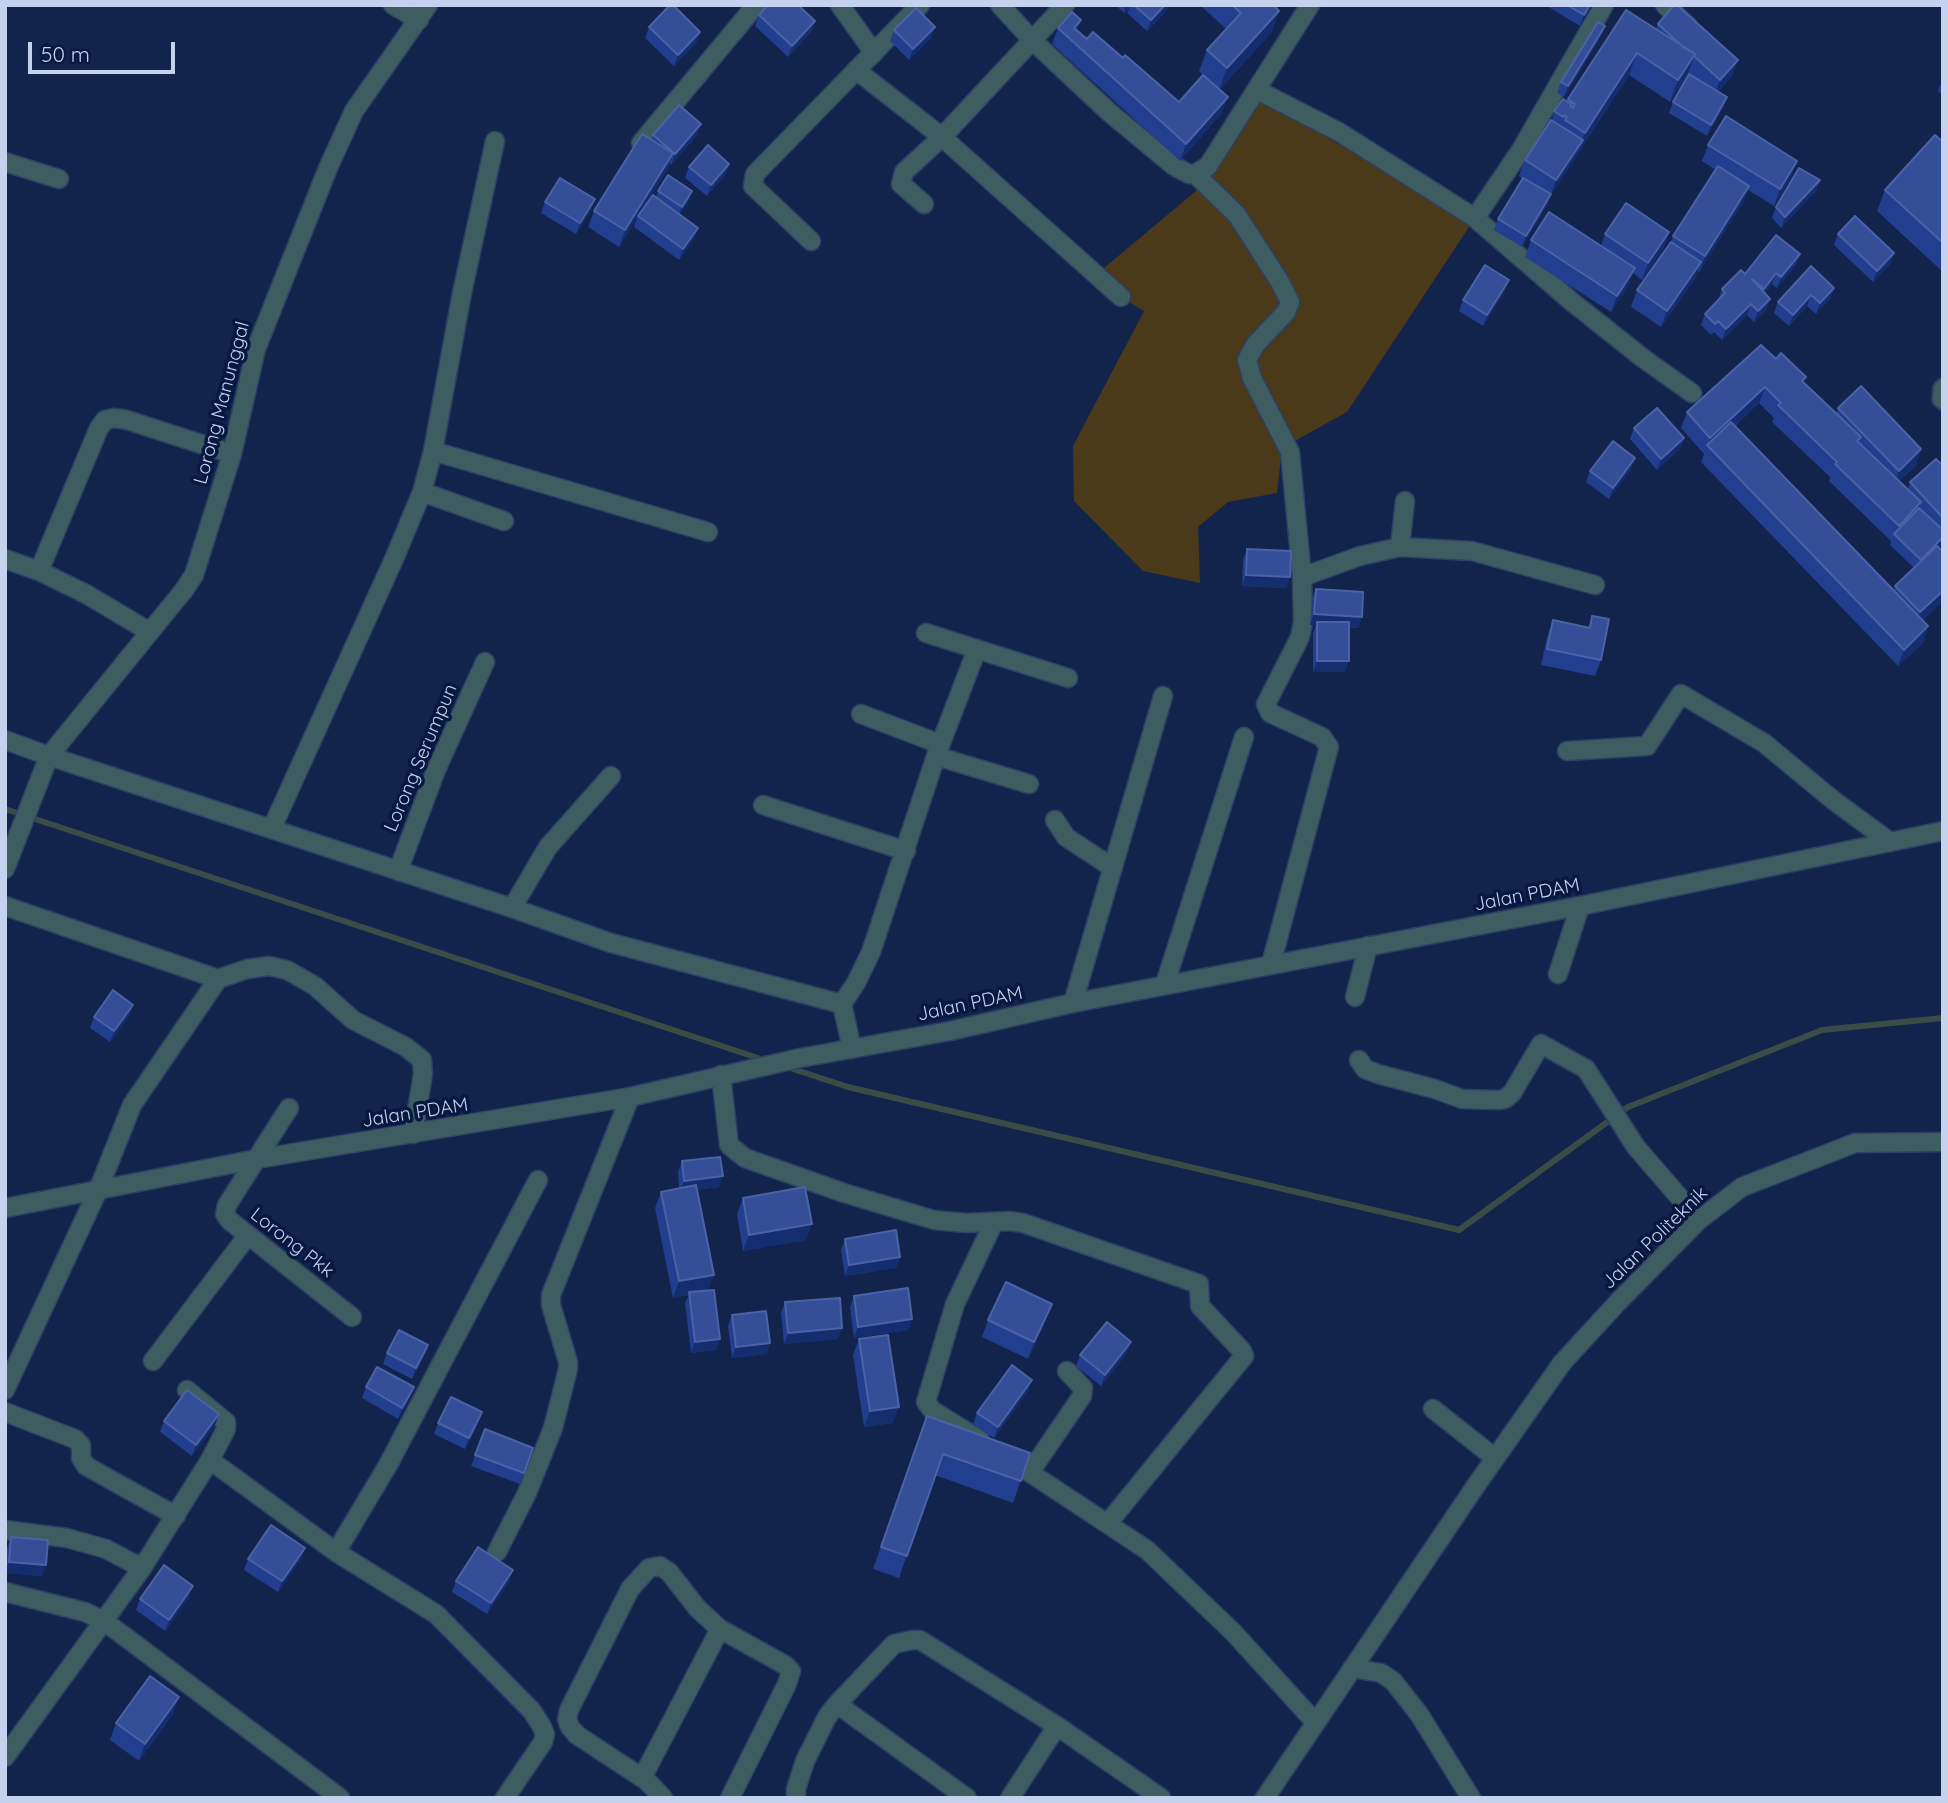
<!DOCTYPE html>
<html>
<head>
<meta charset="utf-8">
<style>
  body { margin:0 }
  #map { position:relative; width:1948px; height:1803px; overflow:hidden; background:#12234c; font-family:Quicksand,sans-serif }
  canvas { display:block }
  .frame { position:absolute; inset:0; border:7px solid #c5d2ed; pointer-events:none }
  .scale { position:absolute; left:28px; top:42px; width:147px; height:32px; box-sizing:border-box; border:4px solid #c5d2ed; border-top:0; padding-left:9px; font-size:21px; line-height:24px; white-space:nowrap; color:#c5d2ed; -webkit-text-stroke:5px #091841; paint-order:stroke }
</style>
</head>
<body>
<div id="map">
<canvas width="1948" height="1803"></canvas>
<div class="frame"></div>
<div class="scale">50 m</div>
</div>
<script>
const ctx = document.querySelector('canvas').getContext('2d');
ctx.lineJoin = 'round';
function paint(path, color) {
  ctx.fillStyle = color;
  ctx.fill(path, 'evenodd');
}
function poly(rows) {
  const path = new Path2D();
  for (const r of rows) {
    path.moveTo(r[0], r[1]);
    for (let i = 2; i < r.length; i += 2) path.lineTo(r[i], r[i + 1]);
  }
  return path;
}
function stroke(path, color, width, dash) {
  ctx.strokeStyle = color;
  ctx.lineWidth = width;
  ctx.lineCap = dash ? 'butt' : 'round';
  ctx.setLineDash(dash || []);
  ctx.stroke(path);
}
function drawText(font, color, halo, rows, align = 'center') {
  ctx.font = font + ' Quicksand,sans-serif';
  ctx.lineWidth = 7;
  ctx.setLineDash([]);
  ctx.textBaseline = 'middle';
  ctx.strokeStyle = halo;
  ctx.fillStyle = color;
  for (const [text, x, y, turn = 0] of rows) {
    ctx.save();
    ctx.translate(x, y);
    ctx.rotate((+turn || 0) * Math.PI / 180);
    ctx.textAlign = isNaN(turn) ? turn : align;
    if (halo) ctx.strokeText(text, 0, 0);
    ctx.fillText(text, 0, 0);
    ctx.restore();
  }
}
paint(poly([
  [1262,98,1471,224,1347,412,1282,448,1277,493,1228,502,1198,527,1200,583,1143,571,1074,501,1073,446,1144,311,1091,279,1197,190]
]), '#4a3a19');
stroke(poly([
  [5,809,767,1061],
  [784,1066,848,1087,1459,1230,1628,1107,1822,1030,1943,1018]
]), '#3b4c47', 6);
const service = poly([
  [1943,385,1940,388,1939,400,1943,403]
]);
const minor = poly([
  [393,5,419,20],
  [840,5,874,53],
  [1000,5,1032,40,1110,113,1174,166,1189,174,1195,174,1208,166,1310,5],
  [1665,5,1688,26],
  [856,70,942,137,1121,297],
  [1257,90,1339,132,1475,218,1571,301,1644,359,1692,393],
  [641,143,756,5],
  [5,162,59,179],
  [1195,174,1237,215,1280,282,1290,302,1286,312,1255,345,1247,360,1252,378,1290,452,1302,577,1303,622,1300,637,1266,704,1270,713,1322,737,1329,747,1271,964],
  [924,204,901,184,904,172,942,137,1065,5],
  [1475,218,1521,150,1604,5],
  [811,241,753,186,755,174,920,5],
  [433,451,708,532],
  [422,492,504,521],
  [1400,547,1405,501],
  [5,559,39,571,86,594,150,632],
  [39,571,99,428,105,420,114,418,127,420,232,454],
  [1302,577,1360,556,1400,547,1472,551,1595,585],
  [926,633,1068,678],
  [861,714,940,744],
  [5,740,49,756,512,908,611,943,842,1004,852,1049],
  [1567,751,1647,746,1681,694,1764,743,1833,800,1890,842],
  [936,756,1029,784],
  [763,805,906,851],
  [1055,820,1066,837,1113,868],
  [272,828,394,559,422,492,433,451,462,293,495,141],
  [5,869,49,756,184,590,194,575,232,454,256,349,328,168,354,111,428,5],
  [398,871,436,770,485,662],
  [5,906,218,979,132,1105,99,1188,5,1390],
  [512,908,548,847,611,776],
  [1558,974,1580,906],
  [218,979,247,969,269,966,287,970,315,986,353,1020,406,1047,422,1060,423,1074,413,1134],
  [1165,984,1244,737],
  [1355,997,1368,946],
  [1073,1003,1163,696],
  [842,1004,856,983,871,952,936,756,977,649],
  [1359,1060,1365,1069,1378,1074,1435,1089,1462,1099,1498,1100,1505,1099,1512,1093,1541,1044,1586,1069,1636,1147,1699,1220],
  [721,1075,729,1145,745,1158,844,1193,934,1220,966,1223,1009,1221,1023,1223,1199,1284,1200,1306,1242,1351,1244,1356,1108,1523],
  [289,1108,227,1205,225,1214,229,1220,352,1317],
  [153,1361,248,1235],
  [187,1390,226,1422,226,1429,210,1460],
  [1433,1409,1495,1458],
  [5,1412,75,1439,81,1445,81,1458,86,1466,176,1516],
  [980,1440,933,1411,926,1402,955,1304,994,1222],
  [1006,1457,1147,1550,1233,1632,1315,1722],
  [1030,1472,1082,1396,1083,1388,1067,1371],
  [5,1530,67,1538,106,1549,142,1568],
  [336,1552,388,1465,538,1180],
  [497,1552,527,1493,553,1428,568,1369,568,1362,551,1305,551,1295,630,1097],
  [5,1592,85,1612,104,1621,340,1798],
  [1352,1668,1381,1673,1393,1681,1419,1714,1471,1798],
  [837,1704,967,1798],
  [5,1757,142,1568,210,1460,336,1552,436,1614,532,1711,541,1725,545,1734,543,1742,505,1798],
  [642,1778,720,1629],
  [663,1798,647,1781,577,1735,570,1727,567,1719,569,1710,630,1589,649,1568,660,1566,669,1572,698,1609,720,1629,785,1665,791,1671,787,1684,730,1798],
  [796,1798,796,1789,805,1761,827,1717,837,1704,894,1644,912,1640,920,1640,1057,1726,1161,1798],
  [1010,1798,1057,1726]
]);
const tertiary = poly([
  [5,1208,257,1159,630,1097,800,1058,950,1031,1073,1003,1580,906,1943,831],
  [1265,1798,1477,1484,1562,1363,1618,1302,1699,1220,1742,1187,1855,1143,1943,1142]
]);
stroke(service, '#2f3f66', 16);
stroke(minor, '#2f3f66', 21);
stroke(tertiary, '#2f3f66', 21);
stroke(service, '#3e5d60', 12);
stroke(minor, '#3e5d60', 18);
stroke(tertiary, '#3e5d60', 18);
paint(poly([
  [1115,5,1169,5,1167,10,1147,31,1127,13,1130,7,1124,13],
  [1200,5,1279,5,1276,9,1279,11,1271,33,1220,89,1222,113,1180,161,1052,44,1058,28,1081,20,1077,31,1087,39,1179,102,1203,75,1199,71,1207,50,1226,29],
  [1545,5,1593,5,1580,26],
  [759,15,815,21,811,32,788,57,755,26],
  [1658,24,1732,76,1718,92,1727,97,1723,108,1707,136,1669,113,1673,102,1691,76,1688,73,1670,102,1629,75,1550,196,1547,205,1522,247,1494,230,1498,219,1522,179,1519,176,1525,160,1552,120,1554,111,1567,101,1568,99,1656,29],
  [649,27,700,32,696,43,674,66,645,38],
  [935,27,931,38,909,60,890,41,894,30],
  [1601,37,1564,97,1557,93,1561,82],
  [1943,78,1943,96,1938,91],
  [653,135,697,135,671,165,670,163,667,170,642,210,656,197,658,191,692,191,688,202,680,214,698,228,694,239,679,260,634,227,637,218,619,247,588,227,594,211,652,140],
  [1943,142,1943,272,1877,211,1885,190],
  [1708,145,1797,161,1791,177,1774,206,1748,190,1743,202,1699,272,1697,271,1695,279,1661,327,1631,307,1637,290,1671,242,1673,236,1716,170,1702,161],
  [729,164,725,175,707,196,685,178,689,167],
  [1820,180,1816,191,1781,228,1772,218,1776,207],
  [595,199,591,210,576,234,541,213,545,202],
  [1669,232,1663,249,1642,280,1633,273,1629,284,1611,312,1525,257,1531,240,1601,246,1605,234],
  [1838,234,1894,253,1890,264,1873,282,1834,245],
  [1800,254,1796,265,1777,288,1772,284,1765,293,1770,299,1766,310,1754,322,1747,315,1722,340,1714,332,1711,335,1701,325,1705,314,1718,300,1722,289,1745,274],
  [1834,288,1830,299,1816,314,1807,306,1789,326,1774,313,1778,302],
  [1505,291,1483,326,1459,311,1463,300],
  [1776,359,1804,382,1836,414,1838,408,1921,449,1916,466,1899,481,1908,489,1910,482,1943,466,1943,542,1939,548,1943,601,1923,620,1928,626,1923,643,1898,666,1701,462,1704,454,1681,428,1687,412],
  [1759,403,1774,418,1772,422,1830,477,1829,481,1891,541,1890,545,1914,568,1895,586,1894,590,1735,426],
  [1634,428,1684,438,1680,449,1657,470,1630,439],
  [1635,458,1631,469,1609,499,1586,482,1590,471],
  [1247,549,1290,577,1286,588,1242,586,1243,560],
  [1316,589,1362,617,1358,628,1349,628,1345,672,1313,672,1313,633,1316,625,1310,625,1312,600],
  [1592,616,1601,660,1595,676,1541,665,1547,637,1553,620,1588,628],
  [133,1005,129,1016,110,1042,90,1028,94,1017],
  [682,1161,719,1187,696,1190,708,1290,720,1339,716,1350,691,1353,685,1303,689,1295,673,1298,655,1208,661,1192,679,1188,678,1172],
  [743,1198,806,1240,743,1251,737,1214],
  [845,1239,900,1257,896,1268,845,1276,841,1250],
  [854,1296,912,1319,908,1330,854,1338,850,1307],
  [785,1302,838,1339,784,1344,781,1313],
  [1052,1304,1046,1320,1028,1359,982,1337,988,1320],
  [732,1315,770,1343,766,1354,732,1358,728,1326],
  [859,1339,893,1423,864,1427,853,1355],
  [387,1353,424,1356,412,1379,383,1364],
  [1127,1353,1101,1386,1076,1366,1080,1355],
  [366,1387,414,1387,410,1398,398,1419,362,1398],
  [1028,1391,994,1438,973,1424,977,1413],
  [482,1412,478,1423,465,1449,434,1434,438,1423],
  [219,1414,215,1425,192,1456,160,1432,164,1421],
  [927,1416,1030,1453,1013,1503,935,1475,899,1578,873,1569],
  [485,1429,533,1448,520,1484,471,1466],
  [11,1537,42,1576,5,1573,7,1548],
  [248,1559,301,1559,278,1592,244,1570],
  [513,1570,509,1581,487,1614,452,1592,456,1581],
  [189,1597,165,1631,136,1610,140,1599],
  [173,1714,139,1761,110,1740,116,1723]
]), '#223e8e');
paint(poly([
  [1126,5,1130,5,1124,13],
  [1165,5,1169,5,1167,10,1147,31,1151,20],
  [1590,5,1593,5,1580,26,1584,15],
  [1279,11,1271,33,1219,90,1227,68],
  [1081,20,1075,37,1074,28],
  [815,21,811,32,788,57,792,46],
  [1605,26,1601,37,1564,97,1568,86],
  [935,27,931,38,909,60,913,49],
  [700,32,696,43,674,66,678,55],
  [1637,53,1629,75,1550,197,1556,180,1581,142,1585,133],
  [1695,54,1687,76,1670,102,1678,80],
  [1738,60,1732,76,1714,96,1720,80],
  [1228,97,1222,113,1180,161,1186,144],
  [1727,97,1723,108,1707,136,1711,125],
  [701,124,697,135,671,165,675,154],
  [673,153,667,170,619,247,625,230],
  [1797,161,1791,177,1774,206,1780,189],
  [729,164,725,175,707,196,711,185],
  [1820,180,1816,191,1781,228,1785,217],
  [1749,186,1743,202,1699,272,1705,256],
  [692,191,688,202,678,218,682,207],
  [1551,194,1547,205,1522,247,1526,236],
  [595,199,591,210,576,234,580,223],
  [698,228,694,239,679,260,683,249],
  [1669,232,1663,249,1642,280,1648,263],
  [1894,253,1890,264,1873,282,1877,271],
  [1800,254,1796,265,1777,288,1781,277],
  [1701,262,1695,279,1661,327,1667,311],
  [1635,268,1629,284,1611,312,1617,296],
  [1776,273,1772,284,1760,300,1764,289],
  [1509,280,1505,291,1483,326,1487,315],
  [1834,288,1830,299,1816,314,1820,303],
  [1811,295,1807,306,1789,326,1793,315],
  [1770,299,1766,310,1754,322,1758,311],
  [1751,304,1747,315,1722,340,1726,329],
  [1765,387,1759,403,1710,448,1707,445,1704,454,1710,438],
  [1684,438,1680,449,1657,470,1661,459],
  [1921,449,1916,466,1893,487,1899,471],
  [1635,458,1631,469,1609,499,1613,488],
  [1921,502,1915,518,1895,535,1899,526],
  [1943,537,1942,544,1917,571,1921,560],
  [1246,575,1290,577,1286,588,1242,586],
  [1943,591,1943,601,1914,629,1920,612],
  [1314,614,1362,617,1358,628,1317,625,1317,622,1316,625,1310,625],
  [1928,626,1923,643,1898,666,1904,650],
  [1317,661,1349,661,1345,672,1313,672],
  [133,1005,129,1016,110,1042,114,1031],
  [723,1176,719,1187,680,1192,684,1181],
  [812,1224,806,1240,743,1251,749,1235],
  [900,1257,896,1268,845,1276,849,1265],
  [714,1275,708,1291,689,1292,689,1295,673,1298,679,1281],
  [1052,1304,1046,1320,1028,1359,1034,1342],
  [912,1319,908,1330,854,1338,858,1327],
  [842,1328,838,1339,784,1344,788,1333],
  [720,1339,716,1350,691,1353,695,1342],
  [1131,1342,1127,1353,1101,1386,1105,1375],
  [770,1343,766,1354,732,1358,736,1347],
  [428,1345,424,1356,412,1379,416,1368],
  [1032,1380,1028,1391,994,1438,998,1427],
  [414,1387,410,1398,398,1419,402,1408],
  [899,1407,893,1423,864,1427,870,1411],
  [482,1412,478,1423,465,1449,469,1438],
  [219,1414,215,1425,192,1456,196,1445],
  [305,1548,301,1559,278,1592,282,1581],
  [9,1562,46,1565,42,1576,5,1573],
  [513,1570,509,1581,487,1614,491,1603],
  [193,1586,189,1597,165,1631,169,1620],
  [179,1697,173,1714,139,1761,145,1744]
]), '#142d6f');
const building = poly([
  [670,5,673,5,700,32,678,55,649,27,670,5],
  [768,5,798,5,815,21,792,46,759,15,768,5],
  [1134,5,1165,5,1151,20,1134,5],
  [1232,5,1273,5,1279,11,1227,68,1207,50,1241,13,1232,5],
  [1567,5,1590,5,1584,15,1567,5],
  [1674,5,1677,5,1738,60,1720,80,1694,56,1695,54,1683,47,1658,24,1674,5],
  [916,8,935,27,913,49,894,30,916,8],
  [1626,10,1695,54,1678,80,1637,53,1585,133,1565,120,1567,117,1564,115,1563,117,1554,111,1563,99,1572,104,1570,106,1573,108,1575,104,1568,99,1626,10],
  [1072,12,1081,20,1074,28,1087,39,1093,32,1123,58,1125,55,1179,102,1203,75,1228,97,1186,144,1058,28,1072,12],
  [1598,22,1605,26,1568,86,1561,82,1598,22],
  [1689,74,1727,97,1711,125,1673,102,1689,74],
  [679,105,701,124,675,154,653,135,679,105],
  [1726,116,1797,161,1780,189,1708,145,1726,116],
  [1551,120,1583,140,1556,180,1525,160,1551,120],
  [642,134,673,153,625,230,594,211,642,134],
  [1935,135,1943,142,1943,243,1885,190,1935,135],
  [708,145,729,164,711,185,689,167,708,145],
  [1718,166,1749,186,1705,256,1673,236,1718,166],
  [1799,168,1820,180,1785,217,1776,207,1799,168],
  [668,175,692,191,682,207,658,191,668,175],
  [560,178,595,199,580,223,545,202,560,178],
  [1523,178,1551,194,1526,236,1498,219,1523,178],
  [653,195,698,228,683,249,638,216,653,195],
  [1626,203,1669,232,1648,263,1605,234,1626,203],
  [1549,212,1635,268,1617,296,1531,240,1549,212],
  [1855,216,1894,253,1877,271,1838,234,1855,216],
  [1776,235,1800,254,1781,277,1776,273,1764,289,1752,279,1770,299,1758,311,1751,304,1726,329,1718,321,1715,324,1705,314,1725,293,1722,289,1741,270,1745,274,1776,235],
  [1671,242,1701,262,1667,311,1637,290,1671,242],
  [1485,265,1509,280,1487,315,1463,300,1485,265],
  [1811,266,1834,288,1820,303,1811,295,1793,315,1778,302,1811,266],
  [1761,345,1776,359,1781,353,1806,377,1802,381,1861,437,1857,441,1921,502,1899,526,1835,464,1837,462,1778,405,1781,403,1765,387,1710,438,1687,412,1761,345],
  [1861,386,1921,449,1899,471,1838,408,1861,386],
  [1657,408,1684,438,1661,459,1634,428,1657,408],
  [1731,422,1928,626,1904,650,1707,445,1731,422],
  [1613,441,1635,458,1613,488,1590,471,1613,441],
  [1936,459,1943,466,1943,518,1910,482,1936,459],
  [1919,508,1943,530,1943,537,1921,560,1894,534,1919,508],
  [1937,546,1943,552,1943,591,1920,612,1895,586,1937,546],
  [1247,549,1291,551,1290,577,1246,575,1247,549],
  [1316,589,1363,592,1362,617,1314,614,1316,589],
  [1592,616,1609,619,1601,660,1547,649,1553,620,1590,628,1592,616],
  [1317,622,1349,622,1349,661,1317,661,1317,622],
  [113,990,133,1005,114,1031,94,1017,113,990],
  [720,1157,723,1176,684,1181,682,1161,720,1157],
  [696,1185,714,1275,679,1281,661,1192,696,1185],
  [805,1187,812,1224,749,1235,743,1198,805,1187],
  [896,1230,900,1257,849,1265,845,1239,896,1230],
  [1006,1282,1052,1304,1034,1342,988,1320,1006,1282],
  [908,1288,912,1319,858,1327,854,1296,908,1288],
  [714,1290,720,1339,695,1342,689,1292,714,1290],
  [840,1298,842,1328,788,1333,785,1302,840,1298],
  [766,1311,770,1343,736,1347,732,1315,766,1311],
  [1107,1322,1131,1342,1105,1375,1080,1355,1107,1322],
  [399,1330,428,1345,416,1368,387,1353,399,1330],
  [888,1335,899,1407,870,1411,859,1339,888,1335],
  [1012,1365,1032,1380,998,1427,977,1413,1012,1365],
  [377,1367,414,1387,402,1408,366,1387,377,1367],
  [187,1390,219,1414,196,1445,164,1421,187,1390],
  [451,1397,482,1412,469,1438,438,1423,451,1397],
  [927,1416,1030,1453,1021,1481,943,1454,907,1556,881,1547,927,1416],
  [485,1429,533,1448,524,1473,475,1455,485,1429],
  [271,1525,305,1548,282,1581,248,1559,271,1525],
  [11,1537,48,1540,46,1565,9,1562,11,1537],
  [478,1547,513,1570,491,1603,456,1581,478,1547],
  [164,1565,193,1586,169,1620,140,1599,164,1565],
  [150,1676,179,1697,145,1744,116,1723,150,1676]
]);
paint(building, '#344e98');
stroke(building, '#4a63a6', 2);
drawText('19px', '#c5d2ed', '#091841', [
  ["Lorong Manunggal",222,403,-75],
  ["Lorong Serumpun",421,758,-67],
  ["Jalan PDAM",1527,895,-11],
  ["Jalan PDAM",970,1004,-12],
  ["Jalan PDAM",415,1113,-9],
  ["Jalan Politeknik",1655,1238,-44],
  ["Lorong Pkk",292,1243,38]
]);
</script>
</body>
</html>
